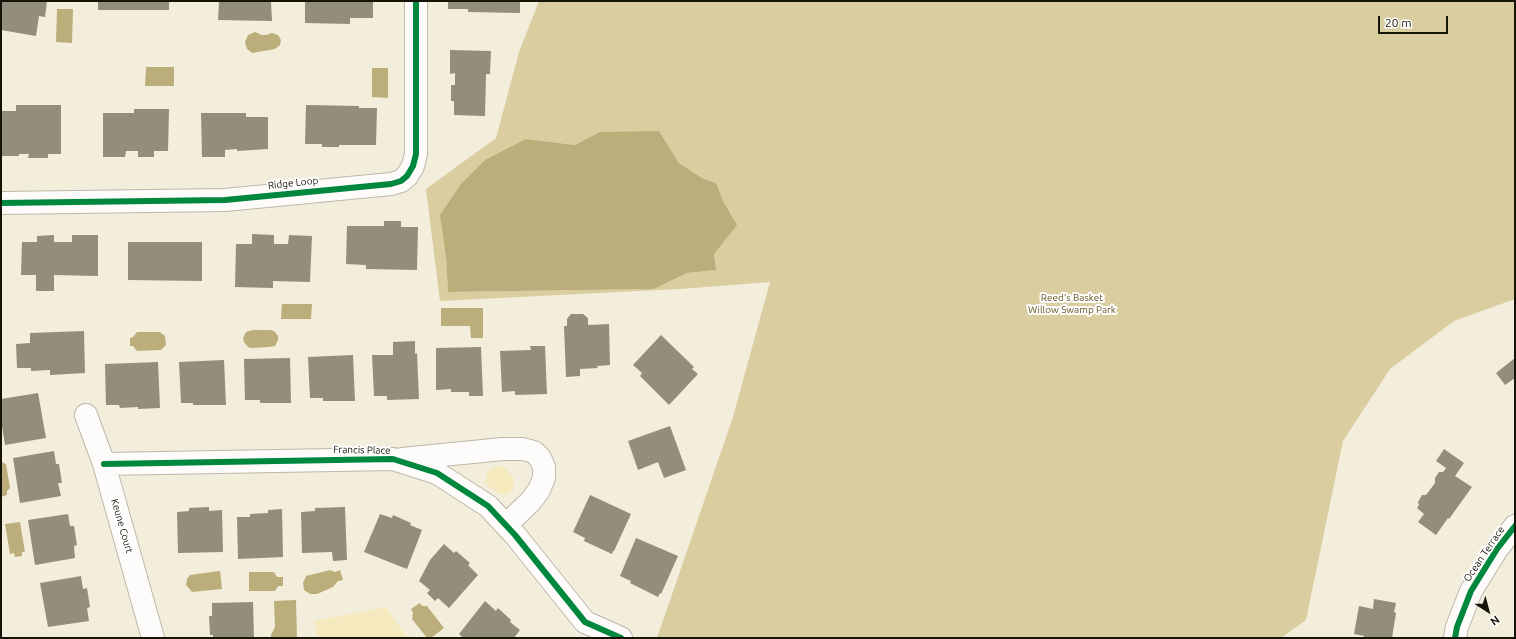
<!DOCTYPE html>
<html>
<head>
<meta charset="utf-8">
<style>
  body { margin:0 }
  #map { position:relative; width:1516px; height:639px; overflow:hidden; background:#f3eddb; font-family:Ubuntu,sans-serif }
  canvas { display:block }
  .frame { position:absolute; inset:0; border:2px solid #161307; pointer-events:none }
  .north { position:absolute; left:1468px; top:591px; width:40px; height:40px; -webkit-text-stroke:3px #fff; paint-order:stroke; rotate:144deg; font-size:11px; font-weight:700; line-height:16px; text-align:center; color:#161307 }
  .north::after { content:''; display:block; margin:auto; width:14px; height:18px; background:#161307; clip-path:polygon(50% 0,100% 100%,50% 72%,0 100%) }
  .scale { position:absolute; left:1378px; top:16px; width:70px; height:18px; box-sizing:border-box; border:2px solid #161307; border-top:0; padding-left:5px; font-size:12px; line-height:14px; white-space:nowrap; color:#161307; -webkit-text-stroke:3px #fff; paint-order:stroke }
</style>
</head>
<body>
<div id="map">
<canvas width="1516" height="639"></canvas>
<div class="frame"></div>
<div class="north">N</div>
<div class="scale">20 m</div>
</div>
<script>
const ctx = document.querySelector('canvas').getContext('2d');
ctx.lineJoin = 'round';
function paint(path, color) {
  ctx.fillStyle = color;
  ctx.fill(path, 'evenodd');
}
function poly(rows) {
  const path = new Path2D();
  for (const r of rows) {
    path.moveTo(r[0], r[1]);
    for (let i = 2; i < r.length; i += 2) path.lineTo(r[i], r[i + 1]);
  }
  return path;
}
function stroke(path, color, width, dash) {
  ctx.strokeStyle = color;
  ctx.lineWidth = width;
  ctx.lineCap = dash ? 'butt' : 'round';
  ctx.setLineDash(dash || []);
  ctx.stroke(path);
}
function drawText(font, color, halo, rows, align = 'center') {
  ctx.font = font + ' Ubuntu,sans-serif';
  ctx.lineWidth = 4;
  ctx.setLineDash([]);
  ctx.textBaseline = 'middle';
  ctx.strokeStyle = halo;
  ctx.fillStyle = color;
  for (const [text, x, y, turn = 0] of rows) {
    ctx.save();
    ctx.translate(x, y);
    ctx.rotate((+turn || 0) * Math.PI / 180);
    ctx.textAlign = isNaN(turn) ? turn : align;
    if (halo) ctx.strokeText(text, 0, 0);
    ctx.fillText(text, 0, 0);
    ctx.restore();
  }
}
paint(poly([
  [497,466,503,467,508,470,514,479,513,490,506,495,500,494,488,486,486,482,487,472],
  [386,607,407,638,317,638,314,621]
]), '#f5e9be');
paint(poly([
  [539,1,1515,1,1515,299,1454,321,1390,369,1343,441,1306,620,1281,638,657,638,733,417,770,282,680,289,440,301,426,189,496,138,519,52],
  [659,131,679,163,702,178,716,183,724,203,714,254,715,270,687,273,654,289,448,292,446,257,526,139,575,145]
]), '#dacea1');
paint(poly([
  [57,9,73,9,72,43,56,42],
  [255,32,262,35,266,35,272,33,278,35,281,40,280,45,275,49,252,53,247,49,245,42,248,35],
  [146,67,174,67,174,86,145,86],
  [372,68,388,68,388,98,372,97],
  [659,131,679,163,702,178,716,183,724,203,737,225,714,254,716,270,687,273,654,289,448,292,446,257,440,215,461,184,485,160,526,139,575,145,600,132],
  [282,304,312,304,311,319,281,319],
  [441,308,483,308,483,338,471,338,470,326,441,326],
  [270,330,274,331,278,336,278,340,275,346,269,347,251,348,248,347,244,342,243,338,246,332,253,330],
  [137,332,160,332,165,336,166,345,161,350,137,351,133,346,130,346,130,338,133,337],
  [1,462,6,464,10,488,7,491,7,495,1,497],
  [20,522,25,552,22,552,22,556,15,557,14,553,10,554,5,524],
  [330,570,335,572,340,570,343,580,338,581,333,587,317,594,310,594,304,590,303,583,306,576],
  [220,571,222,589,192,592,186,585,187,579,190,575],
  [249,572,274,572,277,577,283,577,283,586,278,586,275,591,249,591],
  [296,600,297,638,271,638,271,635,275,627,274,601],
  [420,603,422,606,427,606,444,628,431,638,427,638,412,619,413,613,411,609]
]), '#bcae7b');
paint(poly([
  [1,1,47,1,45,17,39,16,36,36,1,30],
  [98,1,169,1,169,10,98,10],
  [211,1,271,1,272,21,218,20,219,2,211,2],
  [305,1,373,1,373,18,350,18,350,24,305,23],
  [448,1,520,1,520,13,468,12,468,9,448,9],
  [450,50,491,51,490,74,486,74,485,116,454,115,454,101,451,101,451,85,455,85,455,73,450,74],
  [16,105,61,105,61,154,48,154,48,158,28,158,29,154,19,154,19,156,1,156,1,111,16,111],
  [306,105,359,106,359,108,377,108,376,145,339,145,339,147,322,147,322,144,305,144],
  [134,109,169,109,168,151,154,151,154,157,138,157,138,151,126,151,125,157,103,157,103,113,134,113],
  [201,113,246,113,246,117,268,117,268,149,237,151,237,149,225,150,225,157,202,157],
  [384,221,401,221,401,227,418,227,417,270,366,269,366,265,346,264,347,226,384,226],
  [252,234,274,235,274,244,288,244,289,235,312,236,310,282,273,281,273,288,235,287,236,244,252,244],
  [54,235,54,242,72,242,72,235,98,235,98,276,54,275,54,291,36,291,36,275,21,275,22,242,37,242,37,236],
  [128,242,202,242,202,281,128,280],
  [571,314,583,314,588,318,588,325,609,324,610,365,597,366,598,368,580,369,580,376,566,377,564,326,567,326,567,319],
  [84,331,85,373,50,375,50,370,31,371,31,368,17,368,16,344,30,343,30,333],
  [661,335,694,367,692,369,698,374,669,405,640,376,642,373,633,365],
  [415,341,415,354,417,353,419,399,387,400,387,396,374,396,372,355,393,355,393,342],
  [530,346,545,346,547,394,515,395,515,391,502,392,500,351,531,350],
  [481,347,483,396,469,396,469,392,451,392,451,389,436,390,436,348],
  [353,355,355,401,323,401,323,398,310,398,308,357],
  [290,358,291,403,260,403,260,400,245,400,244,359],
  [1515,358,1515,378,1505,385,1496,373],
  [224,360,226,405,193,405,193,403,181,403,179,362],
  [158,362,160,408,138,409,138,407,120,408,119,405,106,405,105,364],
  [38,393,46,438,5,445,1,420,1,399],
  [670,426,686,470,664,478,658,462,638,470,628,441],
  [1444,449,1464,463,1455,476,1472,487,1449,519,1448,518,1436,535,1418,522,1424,514,1417,508,1419,505,1418,502,1422,495,1426,495,1435,483,1435,478,1439,472,1443,472,1446,468,1436,461],
  [54,451,56,464,59,464,62,483,58,483,61,496,20,503,13,458],
  [590,495,631,514,614,551,613,551,612,554,584,541,585,538,573,532],
  [209,507,209,511,222,510,223,552,178,553,177,512,189,511,189,508],
  [345,507,347,560,333,561,332,552,302,553,301,512,315,511,315,508],
  [282,509,283,557,238,559,237,517,250,517,250,514,268,513,268,510],
  [68,514,70,526,74,526,77,545,74,546,75,558,35,565,28,520],
  [380,514,392,518,393,515,411,523,410,525,422,530,407,569,364,552],
  [636,538,678,556,661,594,660,593,658,597,630,583,631,581,620,576],
  [444,544,454,553,456,551,470,563,468,565,478,575,449,608,438,598,435,601,427,593,430,590,419,581,430,560],
  [81,576,83,589,87,588,90,607,87,608,89,621,48,627,40,583],
  [1374,599,1396,603,1394,612,1396,613,1392,638,1364,638,1364,636,1354,634,1359,606,1373,609],
  [485,601,496,611,498,608,511,620,510,622,520,630,514,638,463,638,459,634],
  [253,602,254,638,213,638,213,635,210,635,209,616,212,616,212,603]
]), '#938d7b');
const street = poly([
  [1,203,225,200,391,184,401,181,407,176,413,166,416,154,416,1],
  [86,415,104,464,153,638],
  [402,459,503,449,523,449,534,452,540,458,544,467,544,478,539,490,531,501,506,525],
  [104,464,393,459,437,473,488,506,515,535,585,622,621,638],
  [1455,638,1457,627,1471,591,1497,549,1515,526]
]);
stroke(street, '#bcb8aa', 24);
stroke(street, '#fdfcfa', 22);
stroke(poly([
  [1,203,225,200,391,184,401,181,407,176,413,166,416,154,416,1],
  [104,464,393,459,437,473,488,506,515,535,585,622,621,638],
  [1455,638,1457,627,1471,591,1497,549,1515,526]
]), '#00873e', 6);
drawText('10px', '#161307', '#fff', [
  ["Ridge Loop",293,183,-6],
  ["Francis Place",362,450,1],
  ["Keune Court",122,526,74],
  ["Ocean Terrace",1484,554,-56]
]);
drawText('10px', '#615422', '#fff', [
  ["Reed's Basket",1072,298],
  ["Willow Swamp Park",1072,310]
]);
</script>
</body>
</html>
